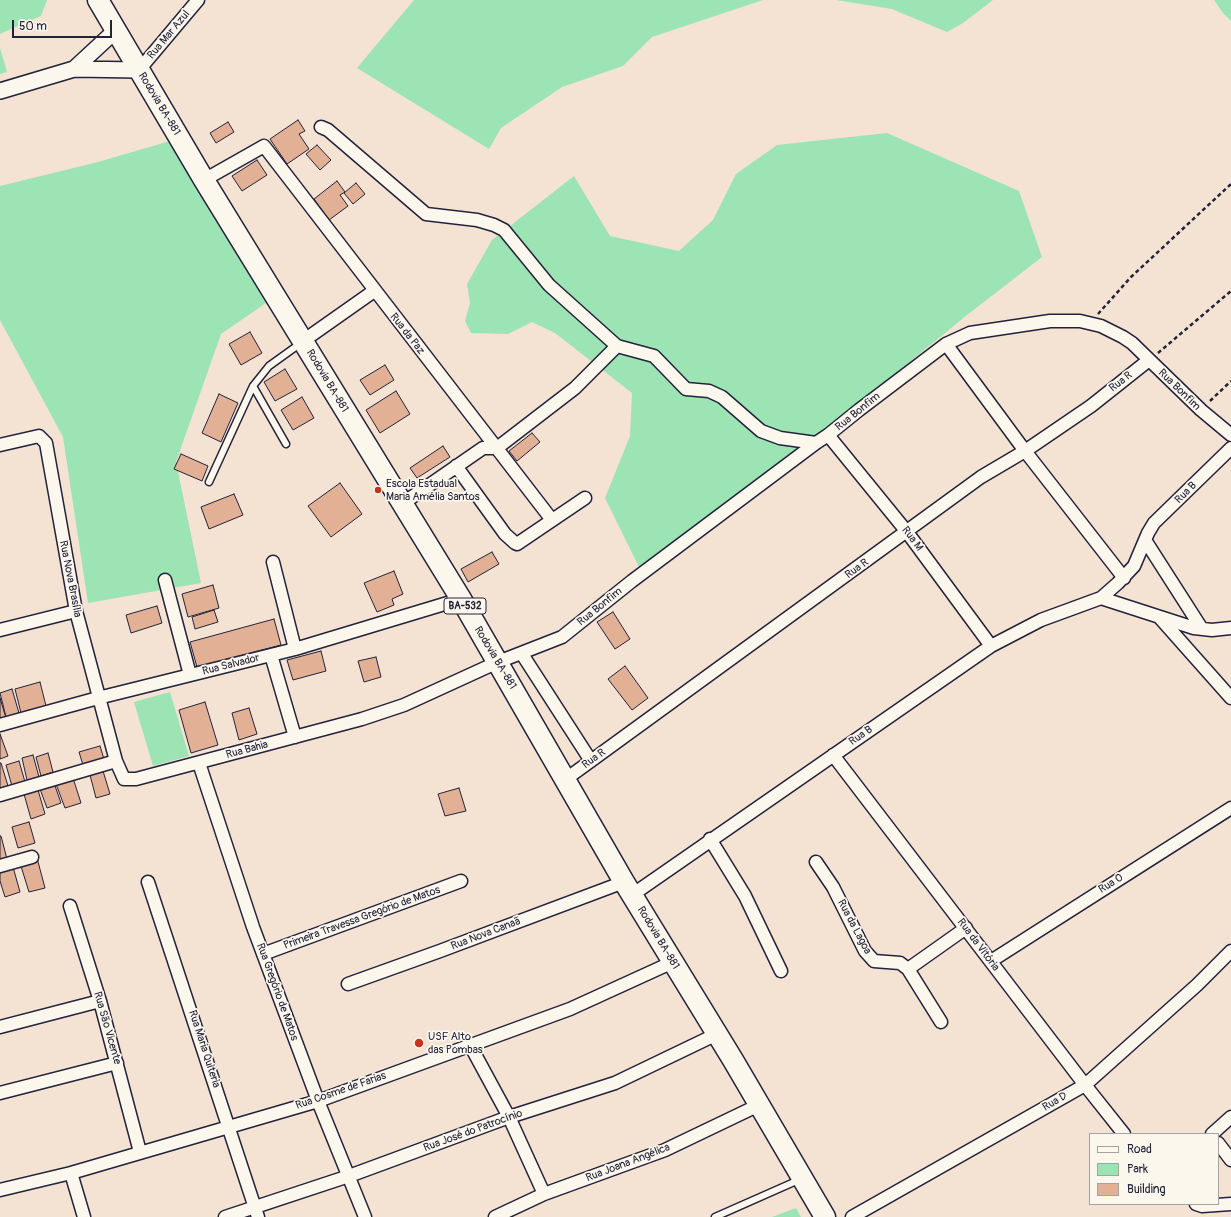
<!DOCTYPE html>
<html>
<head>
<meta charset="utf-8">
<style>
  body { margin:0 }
  #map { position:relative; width:1231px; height:1217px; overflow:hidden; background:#f4e2d2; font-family:Pangolin,sans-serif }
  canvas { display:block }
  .legend { position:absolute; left:1089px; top:1133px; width:130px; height:72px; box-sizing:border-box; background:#fbf7ec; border:1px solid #a4a2a5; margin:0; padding:5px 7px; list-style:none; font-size:12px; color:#22223b }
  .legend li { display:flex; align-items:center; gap:8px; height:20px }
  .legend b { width:20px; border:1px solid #a4a2a5 }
  .scale { position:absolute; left:12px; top:20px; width:100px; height:18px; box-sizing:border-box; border:2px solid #22223b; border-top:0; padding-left:5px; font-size:12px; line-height:14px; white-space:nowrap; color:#22223b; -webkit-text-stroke:3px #fbf7ec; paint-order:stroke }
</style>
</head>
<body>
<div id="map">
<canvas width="1231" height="1217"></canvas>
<ul class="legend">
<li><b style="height:5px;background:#fbf7ec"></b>Road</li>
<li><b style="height:11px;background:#9ce4b3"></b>Park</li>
<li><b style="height:11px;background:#e2b094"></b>Building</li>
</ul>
<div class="scale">50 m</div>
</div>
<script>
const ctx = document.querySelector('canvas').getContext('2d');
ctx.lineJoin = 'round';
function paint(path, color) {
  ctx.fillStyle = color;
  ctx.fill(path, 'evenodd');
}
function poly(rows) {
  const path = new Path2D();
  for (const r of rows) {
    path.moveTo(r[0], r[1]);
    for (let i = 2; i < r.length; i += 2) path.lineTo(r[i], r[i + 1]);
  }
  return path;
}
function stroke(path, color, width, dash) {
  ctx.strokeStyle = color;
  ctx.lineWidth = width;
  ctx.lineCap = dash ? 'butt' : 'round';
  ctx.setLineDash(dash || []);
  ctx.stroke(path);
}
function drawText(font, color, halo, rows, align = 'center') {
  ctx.font = font + ' Pangolin,sans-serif';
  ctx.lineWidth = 3.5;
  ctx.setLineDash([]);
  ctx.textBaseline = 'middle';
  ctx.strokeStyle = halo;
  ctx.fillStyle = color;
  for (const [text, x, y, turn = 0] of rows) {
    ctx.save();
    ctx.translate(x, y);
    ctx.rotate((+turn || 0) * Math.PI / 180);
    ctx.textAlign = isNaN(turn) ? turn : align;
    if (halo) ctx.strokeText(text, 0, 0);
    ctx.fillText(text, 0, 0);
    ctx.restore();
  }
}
paint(poly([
  [0,0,47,0,41,16,0,34],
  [414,0,763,0,652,37,623,66,562,87,501,128,489,149,357,68],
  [836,0,993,0,963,23,947,32,892,9],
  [1214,0,1231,0,1231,21,1223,13],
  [0,48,7,72,0,74],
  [887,133,1019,191,1042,257,967,315,836,422,639,567,605,498,630,436,632,393,555,333,532,322,508,334,471,333,465,321,470,303,467,284,492,240,574,176,610,236,679,251,713,220,736,174,777,145],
  [170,141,266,303,221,334,176,462,201,583,88,603,63,437,0,320,0,186,98,162],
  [170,692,189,756,153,766,134,702],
  [796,1208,801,1217,772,1217]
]), '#9ce4b3');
const building = poly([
  [298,120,305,131,299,134,309,149,287,164,270,139,298,120],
  [228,122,234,132,216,143,210,133,228,122],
  [317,145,331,160,320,170,306,154,317,145],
  [257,160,267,175,242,191,232,176,257,160],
  [337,181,345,192,340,195,348,206,329,220,314,199,337,181],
  [356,183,365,194,353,204,344,193,356,183],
  [250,332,262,353,241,365,229,344,250,332],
  [385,365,394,380,370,395,360,380,385,365],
  [285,369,297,389,275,401,264,382,285,369],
  [396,391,410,414,380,433,366,410,396,391],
  [219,394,238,403,221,442,202,433,219,394],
  [302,397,314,418,293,430,281,410,302,397],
  [532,433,540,442,517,461,509,451,532,433],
  [443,446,450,457,417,478,410,468,443,446],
  [181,454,208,466,202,481,174,469,181,454],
  [340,483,362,514,331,537,308,506,340,483],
  [234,494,243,515,209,529,201,507,234,494],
  [492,552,499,564,468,582,461,569,492,552],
  [394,571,403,594,392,599,394,605,377,612,364,583,394,571],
  [213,585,219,608,188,617,182,594,213,585],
  [157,606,162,623,131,633,126,615,157,606],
  [214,610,218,622,195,629,192,617,214,610],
  [613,612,630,639,615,649,597,622,613,612],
  [274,619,281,645,197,667,190,642,274,619],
  [321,651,326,671,293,680,287,660,321,651],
  [376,657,381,677,364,682,358,661,376,657],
  [625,666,648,698,632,710,608,679,625,666],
  [40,682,46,706,21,713,15,689,40,682],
  [12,689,19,713,6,717,0,693,12,689],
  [0,698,6,718,0,720,0,698],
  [205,702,218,745,191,753,179,710,205,702],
  [249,708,257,734,239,740,232,713,249,708],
  [0,734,8,756,0,759,0,734],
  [100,746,104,759,83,765,79,752,100,746],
  [48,753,53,772,41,776,36,757,48,753],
  [33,755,39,777,27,780,22,758,33,755],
  [19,761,25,782,12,786,6,765,19,761],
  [0,763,1,763,8,786,0,788,0,763],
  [103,771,110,794,96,798,90,775,103,771],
  [73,778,81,803,65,808,56,784,73,778],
  [54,783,61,803,47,808,40,789,54,783],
  [459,788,466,811,445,816,438,794,459,788],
  [38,790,45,814,31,819,24,794,38,790],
  [29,822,35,843,18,848,12,827,29,822],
  [0,836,1,836,7,859,0,861,0,836],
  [37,858,45,888,29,892,20,863,37,858],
  [13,867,20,892,5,897,0,881,0,870,13,867]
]);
paint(building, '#e2b094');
stroke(building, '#22223b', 1);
const service = poly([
  [253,386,286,444],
  [209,482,253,386,269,366,301,343],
  [715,1217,801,1179]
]);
const minor = poly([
  [139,70,198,0],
  [321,127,328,130,426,214,477,220,494,225,504,230,549,285,617,346,654,356,686,389,709,391,722,397,761,431,780,438,816,443],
  [204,180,264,146,552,520],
  [303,341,374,291],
  [946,344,1025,451,1124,578],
  [828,435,907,532,991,646],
  [0,445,39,436,46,443,76,611,116,761],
  [456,466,505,534,515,543,517,544,585,498],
  [402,504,483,448,497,448,575,388,617,346],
  [1145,540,1202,629],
  [273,562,295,649],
  [165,580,190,675],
  [1101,598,1194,628,1212,630,1231,628],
  [1160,618,1231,698],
  [0,630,76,611],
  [522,654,591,761],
  [271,655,295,737],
  [0,725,98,698,295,649,461,599],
  [833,755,1085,1085,1124,1134],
  [199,763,253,927,318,1101,365,1217],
  [566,779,981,477,1025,451,1091,406,1149,360],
  [0,795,116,761,124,779,136,779,362,719,404,705,498,662,562,637,632,581,816,443,828,435,859,410,946,344,970,333,1050,321,1080,321,1101,326,1123,337,1132,343,1201,410,1231,435],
  [710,839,745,896,781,971],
  [816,862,833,887,865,951,874,961,900,963,908,969,941,1022],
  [0,866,32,857],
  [148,882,258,1217],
  [632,895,991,646,1041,620,1101,598,1118,583,1134,566,1148,533,1154,523,1231,448],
  [70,906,100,1001,140,1152],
  [263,954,461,881],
  [991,961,1231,808],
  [908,969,966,928],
  [348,984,440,951,624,882],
  [0,1027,100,1001],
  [470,1045,509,1117,544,1194],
  [0,1093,117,1063],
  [1212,1134,1231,1117],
  [1218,1143,1231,1160],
  [71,1173,84,1217],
  [0,1190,71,1173,318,1101,570,1009,673,962],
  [1196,1204,1202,1206,1231,1204],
  [225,1217,349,1176,509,1117,615,1083,717,1034],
  [495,1217,544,1194,665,1150,759,1105],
  [852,1217,1085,1085,1197,985,1231,951]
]);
const tertiary = poly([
  [74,69,115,31],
  [0,91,74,69,139,70]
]);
const primary = poly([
  [98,0,204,180,461,599,624,882,733,1060,825,1217]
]);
stroke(service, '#22223b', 9);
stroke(minor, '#22223b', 15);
stroke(tertiary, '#22223b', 18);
stroke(primary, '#22223b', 23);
stroke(poly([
  [1098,314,1131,277,1231,184],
  [1158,353,1231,291],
  [1210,401,1231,381]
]), '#22223b', 2.5, [4, 3]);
stroke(service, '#fbf7ec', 6);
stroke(minor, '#fbf7ec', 12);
stroke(tertiary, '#fbf7ec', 15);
stroke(primary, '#fbf7ec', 20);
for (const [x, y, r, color] of [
  [378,490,4,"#c8321e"],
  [419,1043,5,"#c8321e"]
]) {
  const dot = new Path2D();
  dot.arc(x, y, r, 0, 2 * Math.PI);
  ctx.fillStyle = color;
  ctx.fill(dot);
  stroke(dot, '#fbf7ec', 1.5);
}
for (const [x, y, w] of [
  [465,606,42]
]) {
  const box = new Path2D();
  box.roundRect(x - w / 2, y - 8, w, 16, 3);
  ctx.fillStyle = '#fbf7ec';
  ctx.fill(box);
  stroke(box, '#22223b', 1);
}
drawText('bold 10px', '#22223b', null, [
  ["BA-532",465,606]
]);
drawText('11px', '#22223b', '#fbf7ec', [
  ["Rua Mar Azul",169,35,-50],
  ["Rodovia BA-881",159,104,59],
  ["Rua da Paz",407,334,52],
  ["Rodovia BA-881",327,381,59],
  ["Rua R",1121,382,-38],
  ["Rua Bonfim",1179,390,44],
  ["Rua Bonfim",858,412,-39],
  ["Rua B",1186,493,-45],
  ["Rua M",912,539,53],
  ["Rua R",857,569,-36],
  ["Rua Nova Brasília",70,579,79],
  ["Rua Bonfim",600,607,-39],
  ["Rodovia BA-881",495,658,59],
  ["Rua Salvador",231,665,-14],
  ["Rua B",861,736,-35],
  ["Rua Bahia",247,750,-15],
  ["Rua R",594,759,-36],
  ["Rua O",1111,884,-32],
  ["Primeira Travessa Gregório de Matos",362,918,-20],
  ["Rua da Lagoa",854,927,62],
  ["Rua Nova Canaã",486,934,-21],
  ["Rodovia BA-881",658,938,59],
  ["Rua da Vitória",978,945,53],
  ["Rua Gregório de Matos",277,992,70],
  ["Rua São Vicente",107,1028,74],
  ["Rua Maria Quiteria",204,1049,72],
  ["Rua Cosme de Farias",341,1091,-19],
  ["Rua D",1055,1102,-30],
  ["Rua José do Patrocínio",473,1131,-20],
  ["Rua Joana Angélica",628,1163,-21]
]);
drawText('11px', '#22223b', '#fbf7ec', [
  ["Escola Estadual",386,484],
  ["Maria Amélia Santos",386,497],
  ["USF Alto",428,1037],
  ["das Pombas",428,1050]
], 'left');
</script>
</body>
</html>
